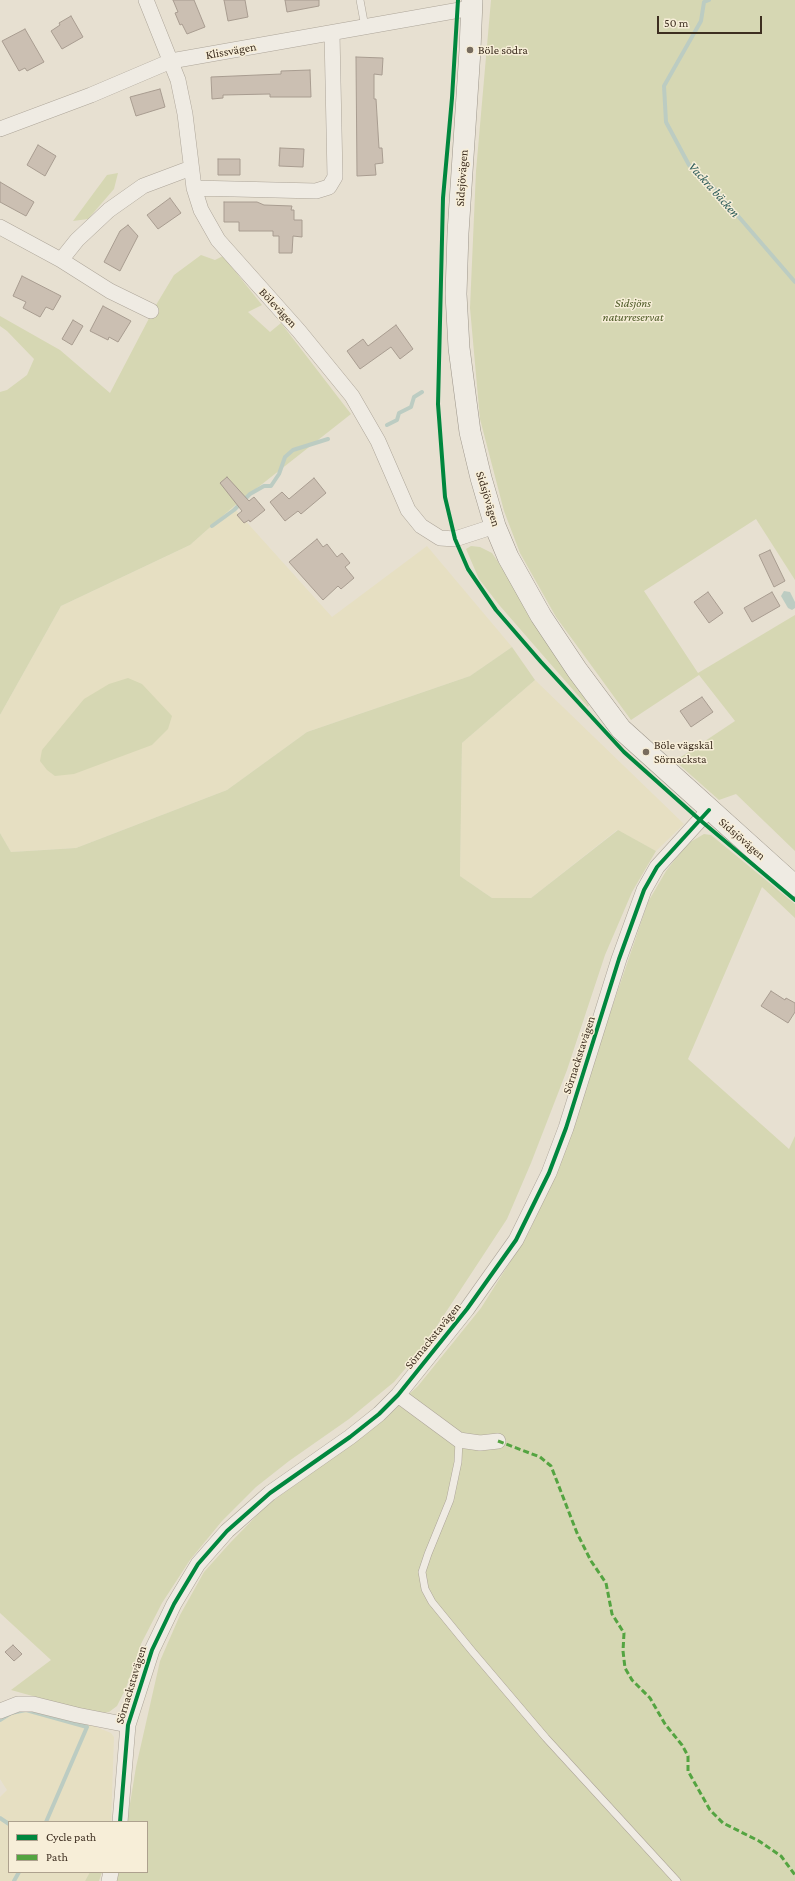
<!DOCTYPE html>
<html>
<head>
<meta charset="utf-8">
<style>
  body { margin:0 }
  #map { position:relative; width:795px; height:1881px; overflow:hidden; background:#e7e0d1; font-family:"Crimson Pro",serif }
  canvas { display:block }
  .legend { position:absolute; left:8px; top:1821px; width:140px; height:52px; box-sizing:border-box; background:#f7eed8; border:1px solid #ada18e; margin:0; padding:5px 7px; list-style:none; font-size:12px; color:#3d2e20 }
  .legend li { display:flex; align-items:center; gap:8px; height:20px }
  .legend b { width:20px; border:1px solid #ada18e }
  .scale { position:absolute; left:657px; top:16px; width:105px; height:18px; box-sizing:border-box; border:2px solid #3d2e20; border-top:0; padding-left:5px; font-size:12px; line-height:14px; white-space:nowrap; color:#3d2e20; -webkit-text-stroke:3px #f7eed8; paint-order:stroke }
</style>
</head>
<body>
<div id="map">
<canvas width="795" height="1881"></canvas>
<ul class="legend">
<li><b style="height:5px;background:#00873e"></b>Cycle path</li>
<li><b style="height:5px;background:#54a441"></b>Path</li>
</ul>
<div class="scale">50 m</div>
</div>
<script>
const ctx = document.querySelector('canvas').getContext('2d');
ctx.lineJoin = 'round';
function paint(path, color) {
  ctx.fillStyle = color;
  ctx.fill(path, 'evenodd');
}
function poly(rows) {
  const path = new Path2D();
  for (const r of rows) {
    path.moveTo(r[0], r[1]);
    for (let i = 2; i < r.length; i += 2) path.lineTo(r[i], r[i + 1]);
  }
  return path;
}
function stroke(path, color, width, dash) {
  ctx.strokeStyle = color;
  ctx.lineWidth = width;
  ctx.lineCap = dash ? 'butt' : 'round';
  ctx.setLineDash(dash || []);
  ctx.stroke(path);
}
function drawText(font, color, halo, rows, align = 'center') {
  ctx.font = font + ' "Crimson Pro",serif';
  ctx.lineWidth = 3;
  ctx.setLineDash([]);
  ctx.textBaseline = 'middle';
  ctx.strokeStyle = halo;
  ctx.fillStyle = color;
  for (const [text, x, y, turn = 0] of rows) {
    ctx.save();
    ctx.translate(x, y);
    ctx.rotate((+turn || 0) * Math.PI / 180);
    ctx.textAlign = isNaN(turn) ? turn : align;
    if (halo) ctx.strokeText(text, 0, 0);
    ctx.fillText(text, 0, 0);
    ctx.restore();
  }
}
paint(poly([
  [233,507,332,617,427,546,512,647,470,676,307,732,227,790,76,848,11,852,0,833,0,715,61,606,190,545],
  [535,680,684,824,656,851,617,830,531,898,492,898,460,876,462,743],
  [21,1707,87,1723,111,1733,114,1737,111,1822,9,1822,9,1872,90,1872,85,1881,0,1881,0,1797,7,1790,0,1779,0,1716]
]), '#e6dfc2');
paint(poly([
  [491,0,795,0,795,580,756,519,644,591,698,673,795,615,795,851,736,794,719,800,675,761,735,721,699,675,631,720,556,617,520,553,504,511,480,419,470,308,476,171],
  [118,173,114,189,88,219,73,221,107,175],
  [201,255,215,260,223,256,262,305,248,312,270,332,281,323,351,414,233,507,190,545,61,606,0,715,0,392,7,390,27,375,34,359,7,331,0,326,0,316,60,350,110,393,156,305,174,275],
  [471,546,480,547,492,553,507,575,530,618,570,674,589,705,588,707,500,606,479,579,466,549],
  [512,647,535,680,462,743,460,876,492,898,531,898,618,830,656,851,632,892,605,955,567,1070,531,1163,507,1219,421,1350,394,1382,349,1419,289,1461,256,1487,222,1521,190,1560,162,1603,141,1644,126,1688,117,1706,109,1712,97,1714,11,1690,51,1660,0,1613,0,833,11,852,76,848,227,790,307,732,470,676],
  [128,678,142,684,172,716,168,729,152,745,74,774,55,776,47,770,40,761,42,750,84,699,109,684],
  [704,834,711,835,795,904,795,918,762,887,688,1059,789,1149,795,1136,795,1881,114,1881,117,1872,147,1872,147,1822,127,1822,136,1767,160,1661,180,1615,204,1572,230,1543,267,1505,365,1435,418,1386,481,1308,529,1232,556,1172,648,902,666,871,687,844],
  [90,1872,102,1872,99,1881,85,1881]
]), '#d6d7b3');
paint(poly([
  [784,591,790,592,795,602,795,608,792,610,788,608,781,596]
]), '#bcccc2');
stroke(poly([
  [709,0,704,2,701,21,664,86,666,122,689,165,713,187,795,282],
  [387,425,397,420,399,413,411,407,414,397,422,392],
  [212,526,234,510,250,494,264,486,271,486,279,474,285,457,293,450,328,439],
  [0,1720,11,1713,26,1710,87,1727,46,1822],
  [0,1818,9,1824],
  [14,1881,19,1872]
]), '#bcccc2', 4);
const building = poly([
  [173,0,194,0,205,27,187,34,182,24,180,25,175,13,178,12,173,0],
  [224,0,245,0,248,17,228,21,224,0],
  [285,0,319,0,319,6,287,12,285,0],
  [71,16,83,37,62,49,51,31,60,25,59,23,71,16],
  [25,29,44,62,27,71,25,68,19,71,2,41,25,29],
  [356,57,383,58,382,75,374,74,374,99,376,99,379,148,382,148,383,163,375,164,376,175,357,176,356,57],
  [310,70,311,97,270,97,270,94,223,95,223,98,212,99,211,77,281,74,281,71,310,70],
  [160,89,165,107,136,116,130,97,160,89],
  [38,145,56,156,45,176,27,165,38,145],
  [280,148,304,149,303,167,279,166,280,148],
  [218,159,240,159,240,175,218,175,218,159],
  [0,182,34,202,26,216,0,202,0,182],
  [170,198,181,213,158,229,147,215,170,198],
  [224,202,257,202,264,205,292,206,291,210,294,210,294,220,302,220,302,237,293,236,292,253,279,253,279,236,273,236,273,231,239,231,239,222,224,222,224,202],
  [128,225,138,236,120,271,104,262,120,231,128,225],
  [22,276,61,296,53,310,46,307,40,317,23,308,26,302,13,296,22,276],
  [103,306,131,321,118,342,109,337,108,340,90,331,103,306],
  [73,320,83,326,72,345,62,339,73,320],
  [396,325,413,349,400,359,391,347,360,369,347,351,363,339,368,346,396,325],
  [227,477,249,501,254,497,265,510,250,522,249,520,244,523,237,515,242,511,220,483,227,477],
  [314,478,326,493,301,514,298,511,285,521,270,502,282,492,289,499,314,478],
  [317,539,323,547,327,544,337,557,342,553,350,563,345,567,354,578,341,589,338,586,323,600,289,562,317,539],
  [770,550,785,581,774,587,759,555,770,550],
  [708,592,723,613,709,623,694,602,708,592],
  [772,592,780,606,752,622,744,608,772,592],
  [702,697,713,712,691,727,680,711,702,697],
  [771,991,785,1000,786,998,795,1003,795,1012,788,1023,761,1006,771,991],
  [13,1645,22,1654,14,1661,5,1652,13,1645]
]);
paint(building, '#cbbfb2');
stroke(building, '#a89c90', 1);
const lane = poly([
  [360,0,365,27],
  [459,1440,458,1462,450,1500,428,1554,422,1572,425,1589,432,1602,472,1651,546,1738,677,1881]
]);
const street = poly([
  [146,0,178,80,185,114,194,188,201,210,218,240,299,331,352,396,378,441,408,510,421,526,440,538,455,539,495,526],
  [0,129,91,95,171,61,471,8],
  [194,188,316,191,329,187,335,177,332,33],
  [0,227,61,260,110,291,151,311],
  [61,260,77,240,109,210,143,186,191,168],
  [398,1395,459,1440,480,1443,498,1441],
  [0,1711,18,1704,33,1704,77,1715,128,1725],
  [120,1822,128,1725,152,1650,174,1604,198,1564,227,1531,270,1493,350,1437,379,1414,398,1395,467,1309,516,1240,549,1173,566,1128,619,959,644,890,657,867,709,810],
  [109,1881,111,1872]
]);
const secondary = poly([
  [472,0,470,50,458,233,456,294,459,348,470,432,481,478,495,526,508,557,541,616,577,670,621,729,795,886]
]);
stroke(lane, '#ada599', 8);
stroke(street, '#ada599', 16);
stroke(secondary, '#9c958a', 22);
stroke(lane, '#efebe3', 7);
stroke(street, '#efebe3', 15);
stroke(secondary, '#efebe3', 21);
stroke(poly([
  [498,1441,540,1457,551,1466,577,1533,591,1561,606,1583,612,1614,624,1633,623,1651,625,1668,632,1680,650,1698,665,1724,682,1745,688,1756,688,1771,710,1810,723,1823,759,1841,781,1856,795,1875]
]), '#54a441', 3, [6, 3]);
stroke(poly([
  [458,0,452,98,443,198,438,404,445,497,455,539,468,569,496,610,541,662,624,752,700,820,795,900],
  [120,1822,128,1725,152,1650,174,1604,198,1564,227,1531,270,1493,350,1437,379,1414,398,1395,467,1309,516,1240,549,1173,566,1128,619,959,644,890,657,867,709,810]
]), '#00873e', 4);
for (const [x, y, r, color] of [
  [470,50,4,"#786c5e"],
  [646,752,4,"#786c5e"]
]) {
  const dot = new Path2D();
  dot.arc(x, y, r, 0, 2 * Math.PI);
  ctx.fillStyle = color;
  ctx.fill(dot);
  stroke(dot, '#f7eed8', 1.5);
}
drawText('12px', '#3d2e20', '#f7eed8', [
  ["Böle södra",478,50],
  ["Böle vägskäl",654,745],
  ["Sörnacksta",654,759]
], 'left');
drawText('12px', '#3d2e20', '#f7eed8', [
  ["Klissvägen",231,51,-10],
  ["Sidsjövägen",462,178,-86],
  ["Bölevägen",278,308,47],
  ["Sidsjövägen",488,499,73],
  ["Sidsjövägen",742,839,41],
  ["Sörnackstavägen",579,1055,-72],
  ["Sörnackstavägen",433,1336,-51],
  ["Sörnackstavägen",131,1685,-73]
]);
drawText('italic 12px', '#4d5a26', '#f7eed8', [
  ["Sidsjöns",633,303],
  ["naturreservat",633,317]
]);
drawText('italic 13px', '#2f5d5a', '#f7eed8', [
  ["Vackra bäcken",714,190,48]
]);
</script>
</body>
</html>
